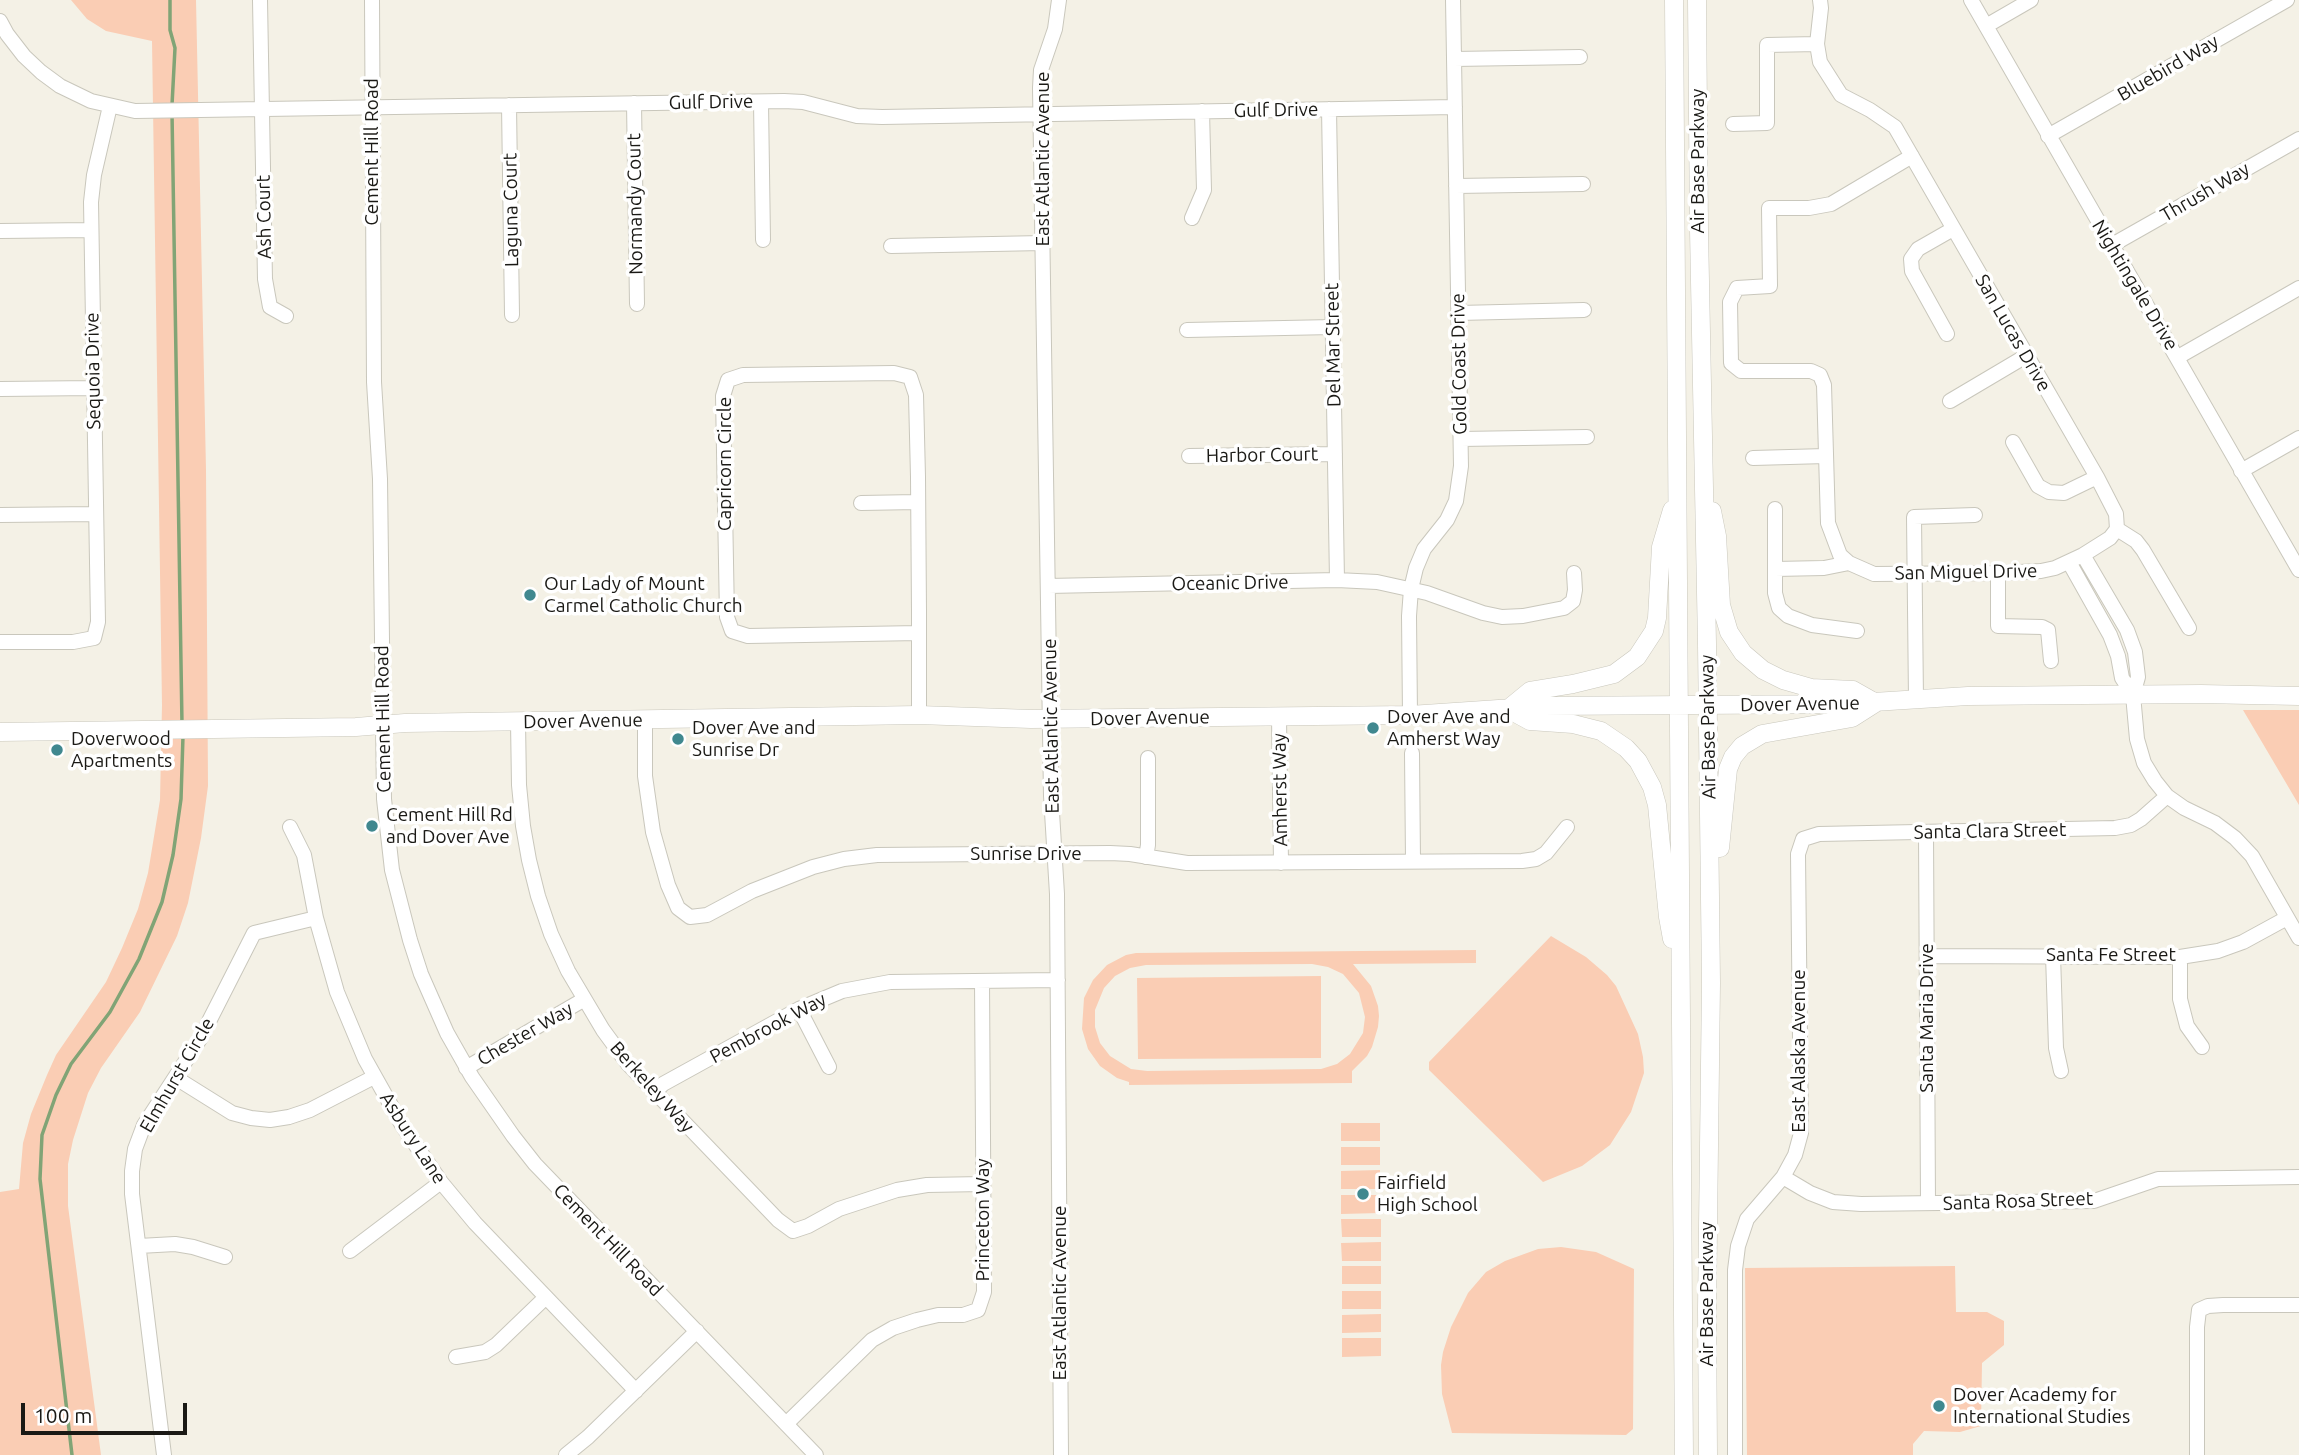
<!DOCTYPE html>
<html>
<head>
<meta charset="utf-8">
<style>
  body { margin:0 }
  #map { position:relative; width:2299px; height:1455px; overflow:hidden; background:#f4f1e6; font-family:Ubuntu,sans-serif }
  canvas { display:block }
  .scale { position:absolute; left:21px; top:1403px; width:166px; height:32px; box-sizing:border-box; border:4px solid #1a1915; border-top:0; padding-left:9px; font-size:21px; line-height:24px; white-space:nowrap; color:#1a1915; -webkit-text-stroke:5px #fff; paint-order:stroke }
</style>
</head>
<body>
<div id="map">
<canvas width="2299" height="1455"></canvas>
<div class="scale">100 m</div>
</div>
<script>
const ctx = document.querySelector('canvas').getContext('2d');
ctx.lineJoin = 'round';
function paint(path, color) {
  ctx.fillStyle = color;
  ctx.fill(path, 'evenodd');
}
function poly(rows) {
  const path = new Path2D();
  for (const r of rows) {
    path.moveTo(r[0], r[1]);
    for (let i = 2; i < r.length; i += 2) path.lineTo(r[i], r[i + 1]);
  }
  return path;
}
function stroke(path, color, width, dash) {
  ctx.strokeStyle = color;
  ctx.lineWidth = width;
  ctx.lineCap = dash ? 'butt' : 'round';
  ctx.setLineDash(dash || []);
  ctx.stroke(path);
}
function drawText(font, color, halo, rows, align = 'center') {
  ctx.font = font + ' Ubuntu,sans-serif';
  ctx.lineWidth = 7;
  ctx.setLineDash([]);
  ctx.textBaseline = 'middle';
  ctx.strokeStyle = halo;
  ctx.fillStyle = color;
  for (const [text, x, y, turn = 0] of rows) {
    ctx.save();
    ctx.translate(x, y);
    ctx.rotate((+turn || 0) * Math.PI / 180);
    ctx.textAlign = isNaN(turn) ? turn : align;
    if (halo) ctx.strokeText(text, 0, 0);
    ctx.fillText(text, 0, 0);
    ctx.restore();
  }
}
paint(poly([
  [71,0,196,0,206,470,208,786,201,838,188,903,177,936,140,1012,101,1068,88,1093,73,1140,68,1164,68,1206,101,1455,0,1455,0,1192,19,1189,23,1143,31,1114,47,1075,56,1055,106,982,122,948,138,909,148,873,160,800,162,705,152,41,106,31,87,19],
  [2243,710,2299,710,2299,805],
  [1551,936,1586,957,1607,975,1616,986,1638,1034,1643,1057,1644,1073,1631,1112,1610,1145,1582,1166,1543,1182,1429,1070,1429,1062],
  [1476,950,1476,963,1353,964,1371,986,1378,1006,1379,1016,1378,1027,1372,1047,1367,1056,1352,1071,1352,1083,1129,1085,1129,1082,1117,1078,1100,1066,1088,1049,1082,1029,1084,998,1093,980,1107,965,1126,955,1136,953],
  [1146,965,1312,964,1328,967,1343,974,1359,993,1365,1017,1363,1033,1350,1054,1337,1064,1321,1069,1147,1071,1131,1069,1110,1056,1100,1043,1095,1027,1095,1010,1104,988,1115,976,1130,968],
  [1321,976,1321,1058,1138,1059,1137,978],
  [1341,1123,1380,1123,1380,1141,1341,1141],
  [1341,1147,1380,1147,1380,1165,1341,1165],
  [1380,1170,1380,1189,1341,1189,1341,1171],
  [1341,1195,1380,1195,1380,1213,1341,1214],
  [1341,1219,1381,1219,1381,1237,1342,1237],
  [1381,1242,1381,1261,1342,1261,1341,1243],
  [1561,1247,1596,1252,1634,1269,1633,1429,1626,1435,1452,1433,1442,1394,1441,1365,1443,1352,1451,1327,1468,1293,1486,1272,1505,1261,1538,1249],
  [1342,1266,1381,1266,1381,1284,1342,1284],
  [1955,1266,1956,1312,1987,1312,2004,1321,2004,1345,1982,1363,1981,1426,1960,1432,1924,1431,1913,1444,1913,1455,1747,1455,1745,1268],
  [1342,1291,1381,1291,1381,1309,1342,1309],
  [1381,1314,1381,1332,1342,1333,1342,1315],
  [1342,1338,1381,1338,1381,1356,1342,1357]
]), '#facdb4');
stroke(poly([
  [170,0,170,30,175,48,172,105],
  [172,113,182,724],
  [72,1455,40,1179,42,1135,56,1095,71,1064,110,1012,139,959,162,902,173,855,181,799,183,736]
]), '#81a476', 3.5);
const minor = poly([
  [260,0,265,279,270,307,286,316],
  [372,0,374,382,380,479,384,799,392,870,410,940,421,974,447,1033,472,1077,513,1136,535,1164,816,1455],
  [1059,0,1055,29,1041,70,1040,88,1051,796,1057,894,1061,1455],
  [1820,0,1821,8,1817,44,1820,62,1841,95,1870,110,1895,127,2097,477,2116,514,2117,529,2110,538,2083,555,2055,568,2041,571,1998,573,1874,574,1849,563,1840,555,1828,523,1824,385,1820,375,1811,371,1741,371,1731,363,1730,302,1737,288,1770,286,1769,208,1809,208,1831,204,1912,156],
  [1971,0,2299,570],
  [0,21,7,34,24,56,41,72,60,86,91,101,135,111,784,101,803,102,857,116,882,117,1455,107],
  [1986,26,2031,0],
  [1454,59,1580,57],
  [761,102,763,240],
  [634,103,637,304],
  [509,105,512,315],
  [1329,109,1337,580],
  [1733,124,1767,123,1767,45,1817,44],
  [2048,136,2287,0],
  [1456,186,1583,184],
  [1192,218,1204,190,1202,111],
  [0,231,91,230],
  [2112,245,2299,139],
  [891,246,1043,243],
  [1459,313,1584,310],
  [1187,330,1333,327],
  [1947,334,1912,271,1911,259,1918,249,1953,229],
  [2178,357,2299,288],
  [0,389,94,388],
  [1950,401,2026,356],
  [1461,439,1587,437],
  [2013,442,2038,486,2049,492,2064,493,2097,477],
  [1189,456,1335,454],
  [1753,458,1826,456],
  [2241,471,2299,438],
  [861,503,917,502],
  [1775,509,1775,593,1779,608,1788,616,1812,625,1857,631],
  [0,515,96,514],
  [2117,529,2136,541,2143,550,2189,628],
  [2083,555,2127,630,2135,652,2138,677,2133,695,2137,739,2144,763,2155,781,2167,796,2184,808,2215,823,2235,838,2252,856,2299,938],
  [2069,562,2110,635,2118,656,2122,678,2133,695],
  [1775,569,1824,568,1849,563],
  [1998,573,1998,626,2042,627,2048,630,2051,661],
  [1048,586,1337,580,1377,582,1427,593,1483,613,1502,617,1523,616,1564,608,1573,601,1575,590,1574,573],
  [919,633,748,636,732,631,727,617,723,396,728,380,743,375,894,373,910,377,916,395,918,477,919,612,919,715],
  [0,642,73,642,94,638,98,622,91,202,94,175,110,106],
  [1916,700,1914,517,1975,515],
  [1410,715,1409,616,1411,589,1416,568,1424,549,1447,520,1456,501,1461,466,1453,0],
  [1279,717,1281,863],
  [645,720,645,776,653,832,668,885,678,908,690,917,707,915,752,891,813,867,844,859,877,855,1110,853,1130,854,1187,863,1522,861,1536,859,1546,853,1567,827],
  [518,722,519,785,523,826,529,860,538,896,551,934,568,971,603,1030,628,1064,778,1220,793,1231,808,1226,839,1209,897,1190,927,1185,983,1184],
  [1412,753,1413,861],
  [290,827,304,855,316,918,337,992,365,1059,402,1125,441,1182,475,1223,636,1391],
  [1926,833,1928,1203],
  [1146,857,1148,845,1148,758],
  [2053,955,2056,1048,2061,1071],
  [1927,956,2180,957,2218,951,2243,942,2287,918],
  [2180,957,2180,999,2187,1026,2202,1047],
  [799,1009,829,1067],
  [466,1068,583,1000],
  [176,1078,232,1113,251,1118,270,1120,289,1117,310,1110,374,1077],
  [654,1093,663,1084,799,1009,842,991,890,982,1058,980],
  [1783,1177,1810,1193,1833,1202,1861,1204,2094,1201,2158,1179,2299,1177],
  [139,1246,175,1244,193,1247,225,1257],
  [350,1251,441,1182],
  [456,1357,485,1352,496,1345,546,1297],
  [786,1424,872,1340,893,1328,917,1320,938,1315,963,1315,978,1310,984,1292,982,981],
  [164,1455,132,1194,132,1171,135,1149,144,1125,200,1039,254,933,316,918],
  [566,1455,588,1437,697,1331],
  [1735,1455,1735,1270,1738,1246,1747,1219,1783,1177,1795,1155,1801,1133,1798,854,1803,839,1819,834,2115,828,2131,825,2141,819,2167,796],
  [2197,1455,2197,1327,2199,1310,2208,1306,2223,1305,2299,1305]
]);
const major = poly([
  [1674,0,1684,1455],
  [1697,0,1699,230,1707,644,1711,983,1707,1309,1708,1455],
  [1712,511,1717,536,1721,605,1729,632,1743,653,1763,670,1783,680,1811,688,1853,690,1876,703],
  [1508,709,1530,721,1573,724,1601,731,1626,748,1638,761,1652,787,1657,805,1668,917,1672,939],
  [1508,709,1530,691,1573,684,1614,674,1637,657,1654,631,1657,618,1661,547,1672,510],
  [0,732,356,727,405,723,919,715,1031,719,1410,715,1543,706,1842,704,1968,696,2201,694,2299,696],
  [1720,848,1728,769,1733,757,1742,746,1762,734,1852,718,1874,704]
]);
stroke(minor, '#c9c7bc', 16);
stroke(major, '#c9c7bc', 19);
stroke(minor, '#fff', 14);
stroke(major, '#fff', 18);
for (const [x, y, r, color] of [
  [530,595,7,"#40888f"],
  [1373,728,7,"#40888f"],
  [678,739,7,"#40888f"],
  [57,750,7,"#40888f"],
  [372,826,7,"#40888f"],
  [1363,1194,7,"#40888f"],
  [1939,1406,7,"#40888f"]
]) {
  const dot = new Path2D();
  dot.arc(x, y, r, 0, 2 * Math.PI);
  ctx.fillStyle = color;
  ctx.fill(dot);
  stroke(dot, '#fff', 2.5);
}
drawText('19px', '#1a1915', '#fff', [
  ["Bluebird Way",2168,68,-30],
  ["Gulf Drive",711,102,-1],
  ["Gulf Drive",1276,110,-1],
  ["Cement Hill Road",372,152,-90],
  ["East Atlantic Avenue",1043,159,-90],
  ["Air Base Parkway",1698,161,-90],
  ["Thrush Way",2205,192,-30],
  ["Normandy Court",635,204,-91],
  ["Laguna Court",511,210,-91],
  ["Ash Court",264,217,-91],
  ["Nightingale Drive",2135,285,59],
  ["San Lucas Drive",2013,333,60],
  ["Del Mar Street",1333,345,-91],
  ["Gold Coast Drive",1459,364,-91],
  ["Sequoia Drive",93,371,-91],
  ["Harbor Court",1262,455,-1],
  ["Capricorn Circle",725,464,-90],
  ["San Miguel Drive",1966,572,-1],
  ["Oceanic Drive",1230,583,-1],
  ["Dover Avenue",1800,704,-1],
  ["Dover Avenue",1150,718,-1],
  ["Cement Hill Road",383,719,-91],
  ["Dover Avenue",583,721,-1],
  ["East Atlantic Avenue",1051,726,-91],
  ["Air Base Parkway",1708,727,-91],
  ["Amherst Way",1280,790,-91],
  ["Santa Clara Street",1990,831,-1],
  ["Sunrise Drive",1026,854],
  ["Santa Fe Street",2111,955],
  ["Santa Maria Drive",1927,1018,-90],
  ["Pembrook Way",768,1028,-28],
  ["Chester Way",525,1034,-30],
  ["East Alaska Avenue",1799,1051,-90],
  ["Elmhurst Circle",177,1075,-60],
  ["Berkeley Way",652,1087,48],
  ["Asbury Lane",413,1138,57],
  ["Santa Rosa Street",2018,1201,-2],
  ["Princeton Way",983,1220,-90],
  ["Cement Hill Road",608,1240,46],
  ["East Atlantic Avenue",1060,1293,-90],
  ["Air Base Parkway",1707,1294,-90]
]);
drawText('19px', '#1a1915', '#fff', [
  ["Our Lady of Mount",544,584],
  ["Carmel Catholic Church",544,606],
  ["Dover Ave and",1387,717],
  ["Amherst Way",1387,739],
  ["Dover Ave and",692,728],
  ["Sunrise Dr",692,750],
  ["Doverwood",71,739],
  ["Apartments",71,761],
  ["Cement Hill Rd",386,815],
  ["and Dover Ave",386,837],
  ["Fairfield",1377,1183],
  ["High School",1377,1205],
  ["Dover Academy for",1953,1395],
  ["International Studies",1953,1417]
], 'left');
</script>
</body>
</html>
